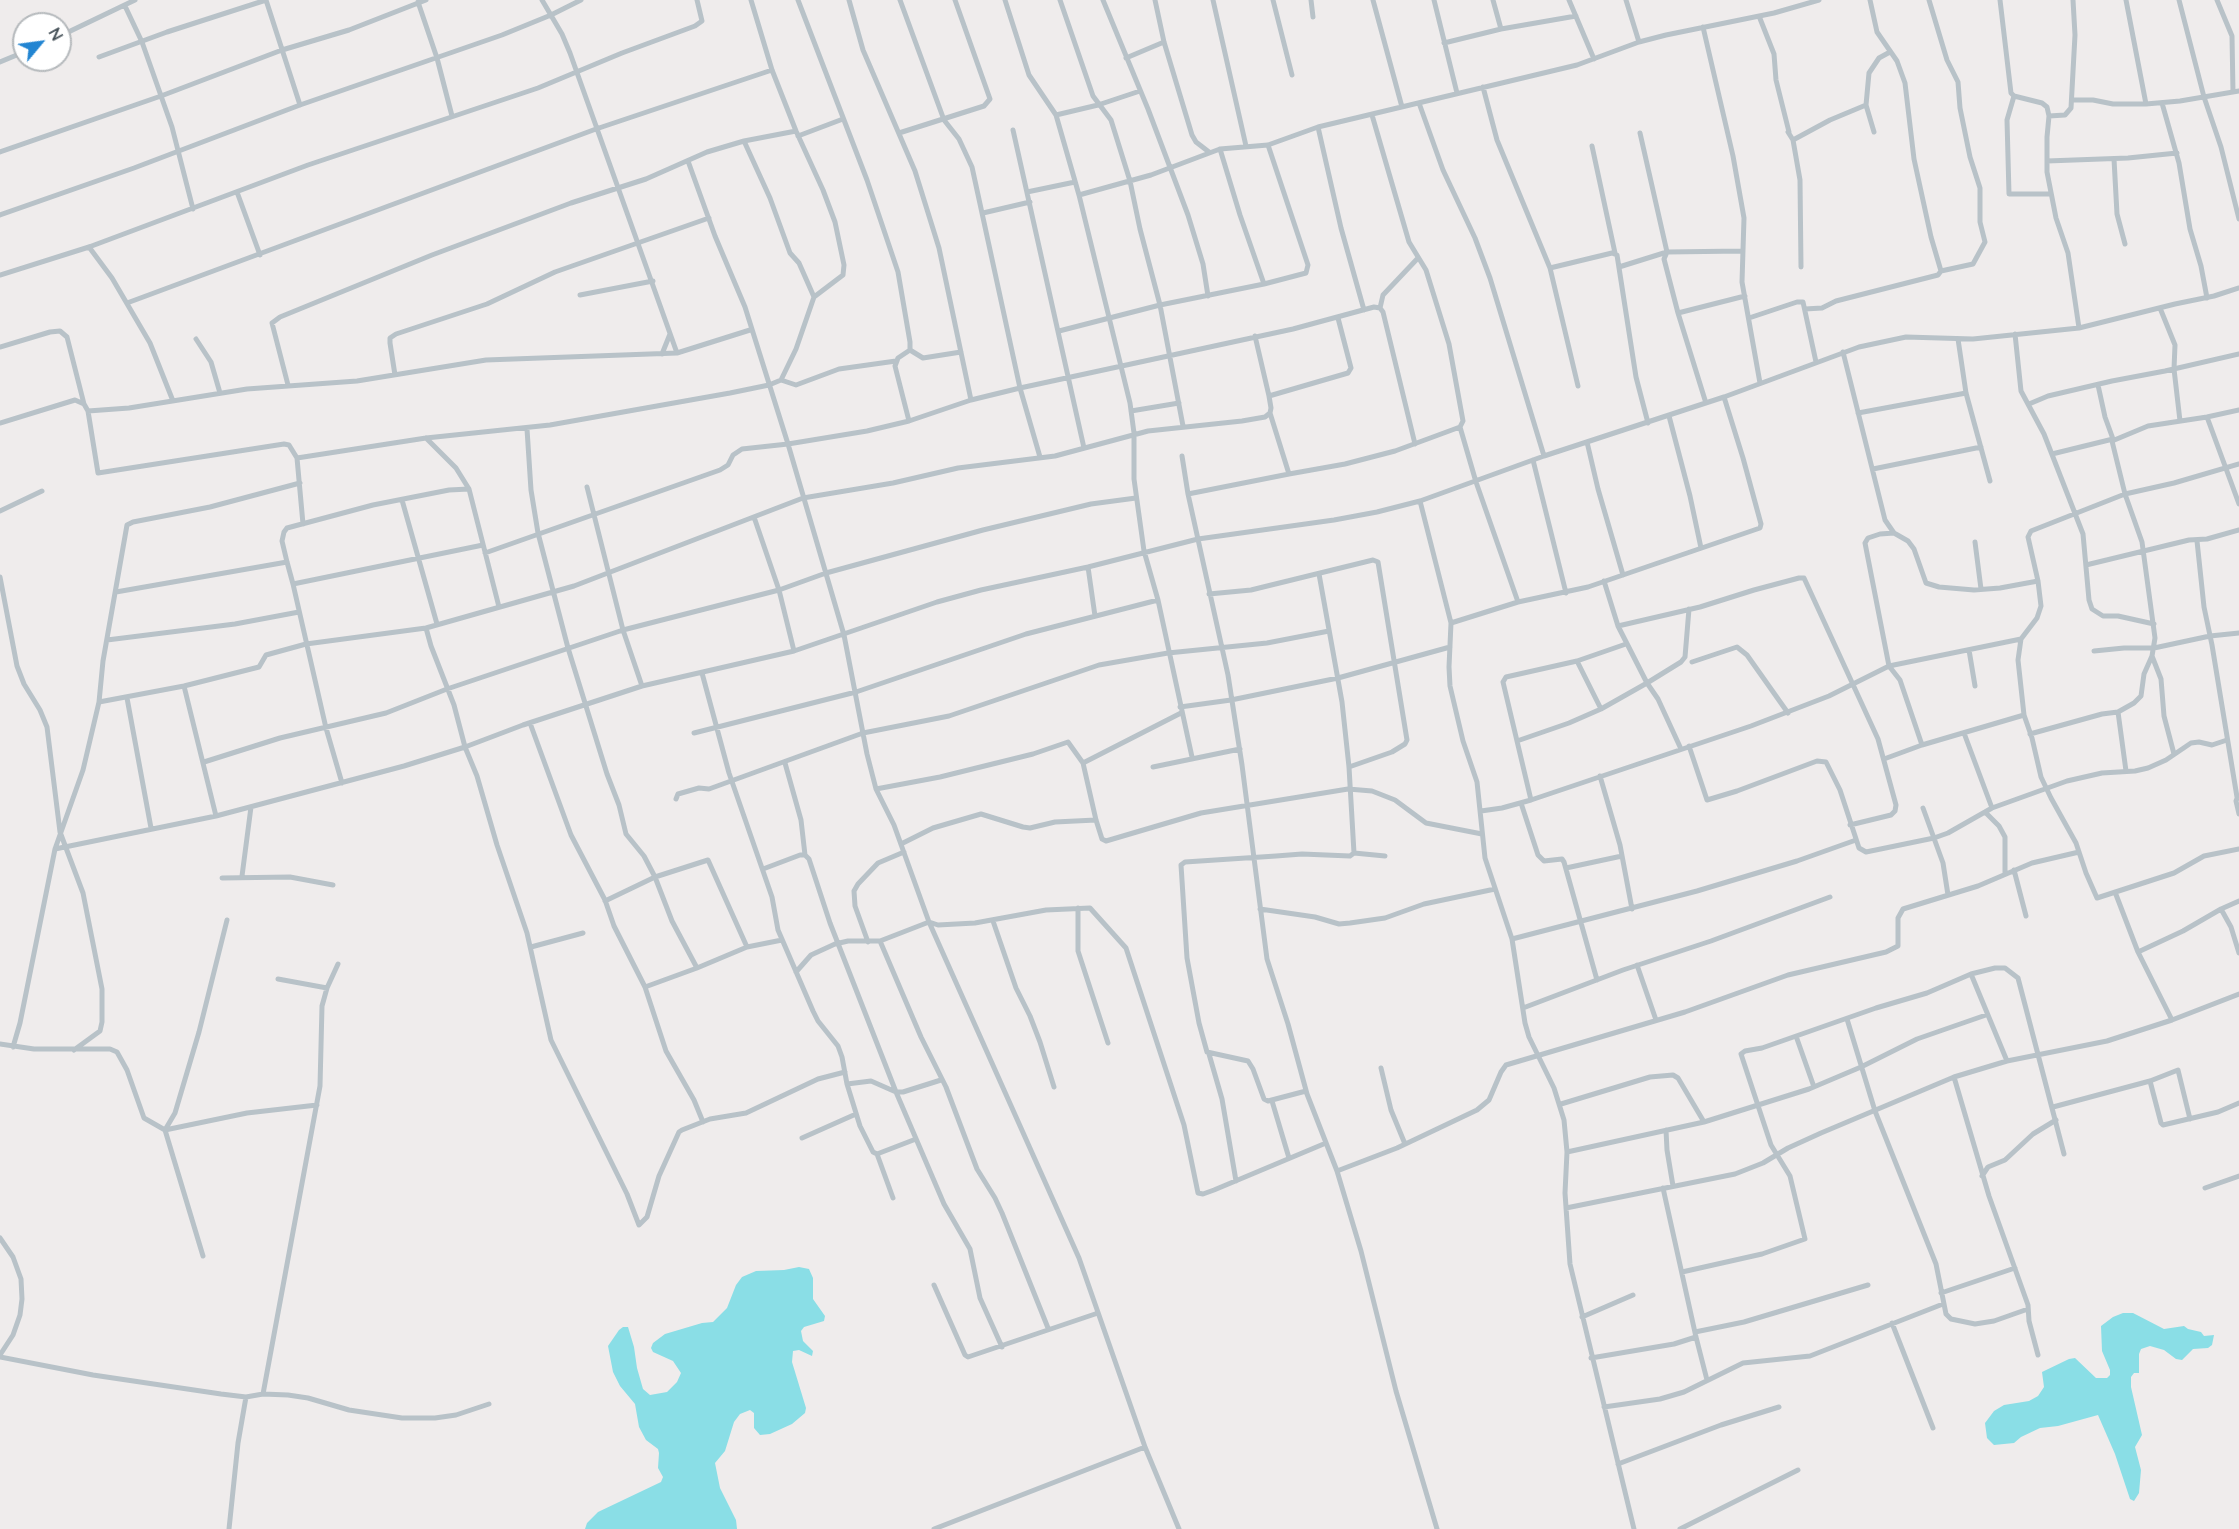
<!DOCTYPE html>
<html>
<head>
<meta charset="utf-8">
<style>
  body { margin:0 }
  #map { position:relative; width:2239px; height:1529px; overflow:hidden; background:#efecec; font-family:Quicksand,sans-serif }
  canvas { display:block }
  .north { position:absolute; left:12px; top:12px; width:60px; height:60px; box-sizing:border-box; background:#fff; border:2px solid #b5b9bc; border-radius:50%; rotate:61deg; font-size:16px; font-weight:700; line-height:24px; text-align:center; color:#455158 }
  .north::after { content:''; display:block; margin:auto; width:21px; height:27px; background:#2285d2; clip-path:polygon(50% 0,100% 100%,50% 72%,0 100%) }
</style>
</head>
<body>
<div id="map">
<canvas width="2239" height="1529"></canvas>
<div class="north">N</div>
</div>
<script>
const ctx = document.querySelector('canvas').getContext('2d');
ctx.lineJoin = 'round';
function paint(path, color) {
  ctx.fillStyle = color;
  ctx.fill(path, 'evenodd');
}
function poly(rows) {
  const path = new Path2D();
  for (const r of rows) {
    path.moveTo(r[0], r[1]);
    for (let i = 2; i < r.length; i += 2) path.lineTo(r[i], r[i + 1]);
  }
  return path;
}
function stroke(path, color, width, dash) {
  ctx.strokeStyle = color;
  ctx.lineWidth = width;
  ctx.lineCap = dash ? 'butt' : 'round';
  ctx.setLineDash(dash || []);
  ctx.stroke(path);
}
paint(poly([
  [799,1267,809,1269,813,1278,813,1299,825,1316,824,1321,804,1327,801,1331,803,1341,813,1351,812,1356,799,1350,793,1351,792,1362,806,1408,805,1413,792,1424,770,1434,760,1435,754,1428,754,1413,750,1410,740,1414,734,1422,725,1451,715,1463,720,1488,736,1520,737,1529,585,1529,587,1523,598,1512,661,1482,663,1477,658,1468,659,1453,658,1449,646,1440,639,1427,635,1404,620,1386,613,1372,608,1346,619,1330,623,1327,628,1327,634,1347,637,1368,643,1389,650,1395,667,1392,677,1382,681,1373,673,1361,653,1352,651,1348,653,1343,665,1334,702,1323,713,1322,727,1308,736,1285,742,1277,756,1271,784,1270],
  [2123,1313,2133,1313,2164,1329,2184,1326,2188,1329,2201,1332,2204,1336,2214,1335,2212,1345,2208,1348,2193,1349,2182,1360,2176,1359,2164,1350,2150,1346,2141,1349,2139,1354,2139,1373,2134,1373,2131,1377,2131,1387,2142,1435,2135,1447,2141,1470,2139,1493,2134,1501,2130,1499,2115,1454,2098,1415,2058,1426,2040,1428,2021,1437,2014,1443,1994,1445,1987,1438,1985,1423,1994,1411,2004,1405,2029,1401,2038,1396,2044,1387,2042,1372,2069,1359,2075,1358,2096,1378,2107,1378,2110,1375,2110,1370,2102,1351,2101,1326,2113,1317]
]), '#8adee6');
stroke(poly([
  [542,0,562,34,570,53,677,353],
  [751,0,772,70,796,131,823,190,835,222,844,265,843,275,814,297,796,349,781,380],
  [798,0,867,180,898,272,910,342,910,350,898,358,895,366,909,421],
  [849,0,863,50,915,171,939,248,971,400],
  [900,0,944,120,959,139,972,167,1020,388,1040,457],
  [1005,0,1029,75,1056,115,1079,195,1130,403,1134,433,1134,479,1144,551,1158,600,1192,757],
  [1060,0,1093,96,1111,120,1130,181,1140,229,1160,305,1183,426],
  [1103,0,1148,109,1188,215,1203,264,1208,296],
  [1155,0,1164,42,1192,135,1196,142,1209,152],
  [1213,0,1246,146],
  [1273,0,1292,75],
  [1311,0,1313,17],
  [1373,0,1402,107],
  [1434,0,1457,93],
  [1493,0,1501,29],
  [1569,0,1594,59],
  [1626,0,1639,42],
  [1929,0,1947,60,1958,82,1960,108,1970,157,1980,188,1980,222,1985,242,1973,264,1941,271],
  [2000,0,2011,93,2014,96,2042,103,2047,107,2049,116,2047,137,2047,172,2056,218,2068,253,2079,328],
  [2126,0,2146,104],
  [2179,0,2204,97,2221,147,2239,219],
  [2217,0,2232,36,2233,92],
  [418,2,437,58,452,116],
  [125,6,142,42,172,127,193,209],
  [1759,16,1774,54,1776,80,1789,132],
  [1703,27,1733,156,1744,218,1742,282,1760,383],
  [60,36,135,0],
  [1444,43,1501,29,1576,16],
  [99,57,167,32,266,0,300,105],
  [1126,58,1164,42],
  [0,62,24,52],
  [1483,87,1497,140,1550,268,1578,386],
  [2014,96,2007,120,2009,194,2051,194],
  [2072,100,2093,100,2113,104,2146,104,2180,101,2239,91],
  [1419,103,1443,170,1475,238,1490,278,1544,456],
  [2162,103,2179,163,2190,229,2201,266,2207,298],
  [1056,115,1098,105,1140,91],
  [1372,115,1409,242,1426,270,1449,344,1463,421,1460,427,1476,482,1518,602],
  [2049,116,2065,115,2071,108,2075,35,2073,0],
  [1318,127,1341,228,1364,310],
  [1013,130,1084,448],
  [1788,132,1793,140,1800,180,1801,267],
  [1874,132,1866,105,1869,73,1879,58,1890,52],
  [899,133,984,106,990,99,955,0],
  [798,136,843,119],
  [1793,140,1830,120,1866,105],
  [744,141,770,198,790,253,799,263,814,297],
  [1592,146,1615,253],
  [1220,149,1240,215,1264,284],
  [0,152,161,96,282,50,349,30,426,0],
  [2114,159,2117,214,2125,244],
  [688,161,715,236,745,307,788,444,844,635,867,754,876,789,894,825,929,922,1079,1258,1145,1447,1179,1529],
  [2047,161,2128,158,2177,153],
  [237,192,260,255],
  [1027,192,1075,182],
  [1079,195,1151,175,1220,149,1268,145,1318,127,1577,65,1639,42,1666,35,1774,13,1819,0],
  [983,213,1030,202],
  [0,215,134,168,300,105,502,35,551,15,581,0],
  [89,247,112,278,150,343,173,401],
  [1619,267,1667,252,1640,133],
  [1550,268,1612,253,1617,255,1636,377,1648,423],
  [0,275,89,247,308,165,538,88,622,53,695,26,702,21,697,0],
  [580,295,653,281],
  [127,303,596,129,772,70],
  [1380,308,1383,295,1418,258],
  [2160,308,2175,345,2174,369,2180,421],
  [1805,309,1822,308,1836,301,1938,275,1941,271,1931,237,1914,159,1905,83,1897,61,1877,32,1870,0],
  [1678,313,1745,296],
  [1749,318,1797,302,1803,302,1816,362],
  [1059,331,1160,305,1264,284,1306,273,1308,265,1268,145],
  [2015,334,2021,391,2044,434,2083,534,2089,600,2092,609,2103,616,2118,616,2154,624],
  [196,339,211,362,220,393],
  [1958,339,1966,393,1990,481],
  [0,347,50,332,60,331,67,337,84,404],
  [910,350,923,358,961,352],
  [1843,352,1885,520,1894,533,1908,541,1914,549,1926,583,1939,587,1974,590,2000,588,2038,581],
  [662,354,670,334],
  [395,375,390,343,390,338,396,334,487,304,555,272,709,218],
  [288,385,272,323,280,317,432,255,571,203,646,179,707,152,744,141,796,131],
  [1269,396,1348,373,1351,368,1338,318],
  [1705,400,1678,313,1664,259,1667,252,1742,251],
  [2029,404,2048,396,2112,381,2165,371,2239,354],
  [88,411,98,473,284,444,289,445,297,458,303,524],
  [1131,411,1179,403],
  [1858,413,1966,393],
  [1669,416,1690,496,1701,548],
  [2207,417,2239,504],
  [0,423,75,400,84,404,88,411,129,408,247,389,357,381,486,360,677,353,750,330],
  [527,429,531,490,538,533,568,648,607,774,619,805,626,834,644,856,655,877,672,921,697,968,747,947,782,940],
  [426,438,456,468,469,489,499,607],
  [1587,442,1598,489,1623,575],
  [2052,454,2113,439,2105,417,2098,385],
  [1182,456,1188,494,1228,675,1242,765,1267,959,1288,1024,1307,1094,1337,1171,1361,1251,1396,1391,1437,1529],
  [297,458,426,438,550,425,730,393,769,385,781,380,796,385,839,369,896,361],
  [1533,460,1566,593],
  [2239,464,2174,483,2125,494,2031,531,2028,537,2038,581,2041,606,2037,618,2021,639,2018,660,2024,715,2032,738,2041,777,2051,798,2076,843,2086,873,2097,898,2174,873,2204,856,2239,849],
  [1873,469,1981,447],
  [1289,474,1345,464,1395,451,1460,427],
  [587,487,623,630,642,686],
  [1188,494,1289,474,1270,413,1271,408,1269,396,1255,336],
  [402,500,437,624],
  [1420,501,1451,623,1449,667,1450,686,1463,741,1477,782,1485,858,1512,939,1525,1023,1529,1037,1554,1088,1564,1120,1567,1152,1565,1193,1570,1264,1634,1529],
  [0,511,42,491],
  [754,517,779,590,794,651],
  [1894,533,1880,534,1868,538,1865,543,1889,666,2021,639],
  [2197,541,2204,607,2212,645,2237,797],
  [1975,542,1981,589],
  [485,553,720,470,728,465,733,455,742,449,788,444,867,431,909,421,971,400,1020,388,1293,329,1374,307,1380,308,1383,312,1415,444],
  [2086,565,2189,540,2207,539,2239,530],
  [1088,567,1095,616],
  [0,577,17,666,24,684,40,710,47,727,60,832,83,893,102,989,102,1022,100,1031,74,1050],
  [1604,581,1618,626],
  [293,584,483,545],
  [116,592,287,562],
  [1209,594,1251,590,1373,560,1378,562,1407,740,1405,744,1392,752,1349,767],
  [1451,623,1518,602,1588,587,1760,528,1761,524,1743,458,1724,397],
  [426,628,431,646,454,705,465,747,477,776,497,845,527,933,551,1040,627,1194,639,1225,647,1217,659,1176,679,1132,682,1130,710,1119,746,1113,818,1079,845,1072],
  [107,640,235,624,299,612],
  [1969,650,1975,686],
  [2094,651,2124,648,2154,648,2210,636,2239,633],
  [2152,656,2161,679,2164,716,2174,754],
  [1577,661,1601,709],
  [1692,662,1737,647,1747,655,1788,713],
  [702,673,729,773,772,897,778,930,813,1011,818,1021,838,1046,842,1057,847,1084,860,1126,873,1152,877,1154,916,1139],
  [184,686,216,816],
  [127,698,151,828],
  [99,702,184,686,259,667,266,655,306,644,426,628,574,586,803,498,893,483,958,468,1055,456,1148,431,1242,421,1265,417,1270,413],
  [1180,707,1231,700,1338,678,1450,647],
  [2118,712,2126,771],
  [530,723,571,835,605,900,614,926,645,987,666,1051,694,1100,703,1122],
  [694,733,856,692,1026,634,1158,600],
  [1964,733,1992,808],
  [2030,734,2102,714,2118,712,2134,703,2141,696,2144,674,2152,656,2155,638,2142,542,2125,494,2112,441,2148,426,2207,417,2239,410],
  [1517,741,1569,723,1601,709,1647,683,1618,626,1700,607,1754,590,1799,578,1804,578,1878,739,1896,805,1895,811,1891,815,1850,825],
  [1689,746,1707,800,1737,791,1817,761,1826,762,1840,790,1859,848,1866,852,1934,838,1948,833,1992,808,2067,781,2102,773,2135,771,2148,768,2166,760,2191,743,2199,742,2212,745,2227,740],
  [1681,749,1658,699,1647,683,1681,662,1685,657,1689,609],
  [1884,759,1922,745,2024,715],
  [204,762,280,738,386,713,447,689,623,630,779,590,826,573,983,530,1091,504,1136,498],
  [785,763,801,820,805,855],
  [1083,763,1181,713],
  [1153,767,1240,749],
  [1600,776,1620,845,1632,909],
  [342,783,326,728,293,584,287,562,282,541,284,532,287,528,373,505,449,490,469,489],
  [876,789,940,777,1033,754,1068,742,1083,763,1096,820,1102,839,1106,841,1201,813,1348,789,1372,791,1395,800,1426,823,1482,834],
  [2238,796,2236,801,2239,814],
  [676,799,678,794,699,788,709,789,863,733,949,716,1099,665,1168,653,1267,643,1329,631],
  [1531,800,1503,682,1506,677,1577,661,1626,644],
  [1521,803,1538,855,1544,861,1562,859,1564,862,1597,980],
  [1923,808,1943,863,1948,895],
  [1481,811,1502,808,1531,800,1751,726,1829,696,1889,666,1900,680,1922,745],
  [1985,812,1999,826,2005,837,2005,874],
  [901,844,933,828,981,814,1023,827,1030,828,1055,822,1096,820],
  [55,849,216,816,404,766,465,747,523,725,642,686,794,651,937,602,981,590,1088,567,1198,539,1334,520,1377,512,1420,501,1544,456,1724,397,1859,347,1906,337,1973,339,2079,328,2175,304,2214,296,2239,288],
  [1354,853,1385,856],
  [1566,868,1622,856],
  [763,869,800,855,805,855,809,859,830,923,896,1092,944,1204,970,1249,980,1298,1002,1347],
  [2014,870,2026,916],
  [242,876,251,807],
  [222,878,290,877,333,885],
  [605,901,655,877,708,860,747,947],
  [1078,908,1078,951,1108,1043],
  [1260,909,1315,917,1339,924,1350,923,1385,918,1424,904,1495,889],
  [2221,909,2231,927,2239,953],
  [993,921,1016,988,1030,1016,1040,1042,1054,1087],
  [1512,939,1697,891,1797,861,1856,840],
  [880,941,921,1037,946,1087,977,1169,995,1198,1002,1213,1048,1328],
  [868,942,855,906,854,891,858,884,878,863,904,852],
  [531,947,583,933],
  [2138,952,2183,931,2221,909,2239,901],
  [1637,965,1656,1020],
  [796,972,811,955,835,944,848,941,880,941,929,922,938,925,975,923,1046,910,1090,908,1126,948,1184,1125,1198,1193,1203,1194,1214,1190,1326,1143],
  [1971,974,2007,1061],
  [278,979,327,988],
  [645,987,697,968],
  [1523,1008,1623,970,1711,941,1830,897],
  [1847,1019,1875,1111,1936,1264,1946,1314,1951,1319,1975,1324,1994,1321,2028,1309],
  [2172,1020,2239,994],
  [1796,1036,1814,1087],
  [0,1044,34,1049,110,1049,117,1052,127,1070,144,1118,165,1130,247,1113,317,1105],
  [13,1047,20,1023,55,849,83,770,99,702,103,661,127,525,133,522,210,507,300,483],
  [1209,1054,1222,1099,1236,1181],
  [1381,1068,1391,1110,1405,1144],
  [1954,1077,1989,1196,2028,1305,2029,1321,2038,1355],
  [2150,1081,2161,1123,2163,1125,2218,1112,2239,1103],
  [847,1084,871,1081,896,1092,903,1092,941,1080],
  [1306,1091,1268,1101,1264,1099,1253,1069,1248,1061,1207,1052,1199,1023,1187,958,1181,865,1185,862,1276,856,1302,854,1350,856,1354,853,1349,767,1342,702,1319,574],
  [1272,1101,1289,1158],
  [1561,1104,1650,1077,1673,1075,1678,1078,1704,1122],
  [2053,1107,2150,1081,2178,1070,2190,1119],
  [1666,1130,1667,1150,1673,1186],
  [802,1138,856,1114],
  [1567,1152,1704,1122,1809,1089,1861,1067,1917,1039,1986,1015],
  [877,1154,893,1198],
  [1337,1171,1397,1148,1477,1110,1489,1100,1501,1072,1506,1065,1685,1012,1788,975,1886,952,1898,946,1898,918,1903,909,1978,886,2032,863,2079,852],
  [1982,1176,1988,1167,2005,1160,2033,1134,2056,1120],
  [1663,1188,1696,1337,1707,1380],
  [2205,1188,2239,1176],
  [1566,1208,1735,1174,1763,1163,1788,1148,1821,1133,1954,1077,2007,1061,2107,1041,2172,1020,2138,952,2115,892],
  [0,1238,13,1257,21,1279,22,1299,20,1315,13,1335,0,1355],
  [203,1256,165,1130,175,1113,199,1032,227,920],
  [1682,1272,1762,1254,1805,1239,1790,1176,1771,1145,1741,1054,1745,1051,1762,1048,1876,1008,1927,993,1971,974,1995,968,2005,968,2018,978,2064,1154],
  [934,1285,965,1355,968,1357,1098,1313],
  [1941,1293,2015,1268],
  [1582,1317,1633,1295],
  [1892,1323,1933,1428],
  [1695,1332,1744,1322,1868,1285],
  [0,1357,93,1375,221,1394,246,1397,263,1394,288,1395,308,1398,349,1410,402,1418,435,1418,456,1415,489,1404],
  [1591,1358,1674,1344,1696,1337],
  [263,1394,320,1086,322,1006,327,988,338,964],
  [1604,1407,1660,1399,1684,1392,1743,1363,1810,1356,1943,1304],
  [1618,1464,1721,1425,1779,1407],
  [229,1529,238,1443,246,1397],
  [934,1529,1145,1447],
  [1680,1529,1798,1470]
]), '#b8c2c8', 5);
</script>
</body>
</html>
